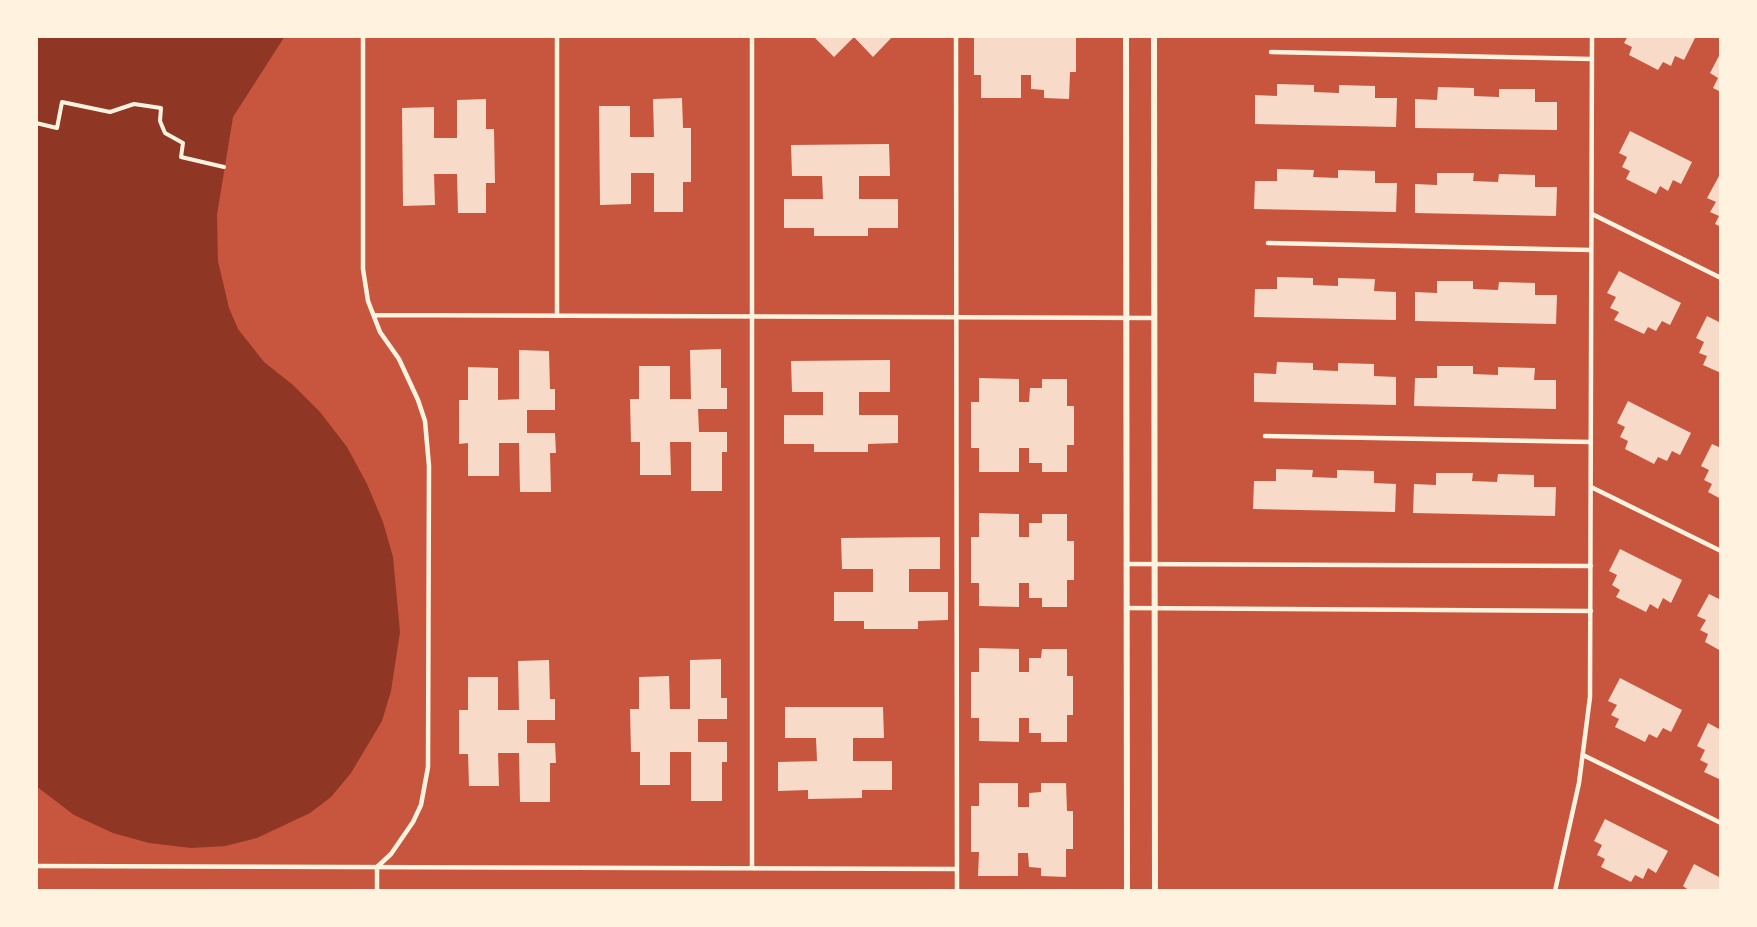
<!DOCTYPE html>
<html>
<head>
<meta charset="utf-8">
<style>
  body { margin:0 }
  #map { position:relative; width:1757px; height:927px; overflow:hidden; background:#c8553d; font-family:"Archivo Narrow",sans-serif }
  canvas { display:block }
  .frame { position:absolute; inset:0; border:38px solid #fff3e0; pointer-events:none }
</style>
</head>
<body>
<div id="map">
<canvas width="1757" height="927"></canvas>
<div class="frame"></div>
</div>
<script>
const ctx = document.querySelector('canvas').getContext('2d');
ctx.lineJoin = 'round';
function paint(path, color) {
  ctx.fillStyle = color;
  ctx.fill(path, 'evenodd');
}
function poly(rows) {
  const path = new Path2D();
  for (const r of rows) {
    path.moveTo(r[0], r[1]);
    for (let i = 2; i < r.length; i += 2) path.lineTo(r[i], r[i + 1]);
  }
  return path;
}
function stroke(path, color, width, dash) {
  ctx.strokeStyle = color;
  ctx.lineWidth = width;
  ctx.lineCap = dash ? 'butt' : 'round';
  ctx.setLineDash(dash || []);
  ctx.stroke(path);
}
paint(poly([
  [36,36,285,36,233,117,217,215,218,261,229,308,238,329,264,362,293,385,320,412,347,447,367,484,383,522,393,557,400,632,391,691,382,721,351,773,331,797,310,813,257,838,225,846,191,848,149,843,113,833,74,815,36,786]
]), '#8f3625');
paint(poly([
  [813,36,893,36,873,57,854,37,834,57],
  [974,36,1076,36,1076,72,1070,72,1069,99,1044,98,1044,90,1031,89,1031,75,1021,75,1021,98,981,98,981,75,974,75],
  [1628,36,1690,36,1695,38,1684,60,1675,56,1671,66,1663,62,1658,70,1629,55,1632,47,1624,43],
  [1721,52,1721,92,1713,88,1718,78,1710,73],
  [1277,84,1314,85,1314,92,1339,93,1339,85,1375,86,1375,98,1397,98,1396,127,1255,124,1255,95,1277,96],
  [1438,87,1474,88,1474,96,1499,97,1499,89,1535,89,1535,102,1557,102,1557,130,1415,128,1415,99,1437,100],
  [682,98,683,128,691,128,691,182,683,182,683,212,654,212,654,173,631,173,631,204,600,205,599,106,630,106,630,137,654,137,653,99],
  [486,99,486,129,494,129,495,183,486,183,486,213,458,213,457,174,434,174,435,205,403,206,402,108,434,107,434,138,457,138,457,100],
  [1630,131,1692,162,1681,184,1673,180,1668,191,1660,186,1656,194,1626,179,1630,171,1622,167,1627,157,1619,153],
  [889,144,890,176,859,176,859,199,898,199,898,228,868,228,868,236,814,236,814,228,784,228,784,199,823,199,822,176,792,176,791,145],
  [1277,169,1314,170,1313,177,1338,178,1338,170,1375,171,1375,183,1397,183,1396,212,1254,209,1255,181,1277,181],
  [1437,173,1474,173,1473,181,1498,182,1499,174,1535,175,1535,187,1557,187,1556,216,1415,213,1415,184,1437,185],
  [1719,176,1721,177,1721,227,1715,224,1719,216,1710,212,1716,202,1707,198],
  [1619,271,1681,303,1670,325,1662,321,1656,331,1648,327,1644,334,1614,320,1619,312,1610,308,1616,297,1607,293],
  [1277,277,1313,278,1313,285,1338,286,1338,278,1375,279,1374,291,1396,292,1396,320,1254,317,1255,289,1277,289],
  [1437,281,1473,281,1473,289,1498,290,1499,282,1535,283,1535,295,1557,295,1556,324,1415,321,1415,292,1437,293],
  [1707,316,1721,323,1721,373,1703,365,1707,356,1699,353,1704,342,1696,338],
  [721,349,721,388,727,388,727,409,698,409,699,432,727,432,727,452,722,452,722,491,691,491,691,442,670,442,671,475,640,475,640,442,631,442,630,399,639,399,639,366,670,366,670,399,691,399,690,350],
  [519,350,549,351,550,389,555,389,555,410,527,410,527,433,555,433,556,453,550,453,551,492,520,492,519,443,499,443,499,476,468,476,468,443,459,444,459,400,468,400,468,367,498,368,498,400,519,399],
  [890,360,890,392,859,392,859,415,898,415,898,443,868,444,868,452,814,452,814,444,784,444,784,415,823,415,823,392,792,392,791,361],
  [1277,362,1313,363,1313,370,1338,371,1338,363,1374,364,1374,376,1396,377,1396,405,1254,402,1254,373,1276,374],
  [1437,366,1473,366,1473,374,1498,375,1498,367,1535,368,1534,380,1556,380,1556,409,1414,406,1415,378,1437,378],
  [979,378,1019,379,1019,402,1029,402,1030,388,1042,388,1042,379,1067,379,1067,406,1074,406,1074,445,1067,445,1067,472,1042,472,1042,463,1029,463,1029,448,1019,448,1019,472,979,472,979,448,971,448,971,402,979,402],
  [1628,401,1691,433,1680,455,1672,451,1667,461,1658,457,1654,464,1625,449,1628,441,1620,437,1625,427,1617,423],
  [1712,444,1721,448,1721,499,1708,492,1712,484,1704,480,1709,470,1701,466],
  [1276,469,1313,470,1312,477,1337,478,1337,470,1374,471,1374,483,1396,484,1395,512,1253,509,1254,481,1276,481],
  [1436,473,1473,473,1472,481,1497,482,1498,474,1534,475,1534,487,1556,487,1555,516,1413,513,1414,484,1436,485],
  [979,513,1019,514,1019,537,1029,537,1029,523,1042,523,1042,514,1067,514,1067,541,1074,541,1074,580,1067,580,1067,607,1042,607,1042,598,1029,598,1029,583,1019,583,1019,607,979,606,979,583,971,583,971,537,979,537],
  [940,537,940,569,909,569,909,592,948,592,948,620,918,621,918,629,864,629,864,621,834,621,834,592,873,592,873,569,842,569,841,538],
  [1620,549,1682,580,1671,603,1663,598,1658,609,1650,604,1646,612,1616,597,1620,590,1612,585,1617,575,1609,571],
  [1709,594,1721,600,1721,651,1705,642,1708,634,1700,630,1706,620,1697,616],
  [979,648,1019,649,1019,672,1029,672,1029,658,1041,658,1042,649,1067,649,1067,676,1073,676,1073,715,1067,715,1067,742,1041,742,1041,733,1029,733,1029,718,1019,718,1019,742,979,741,979,718,971,718,971,672,979,672],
  [721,659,721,698,727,698,727,719,698,719,698,742,727,742,727,762,722,762,722,801,691,801,691,752,670,752,670,785,640,785,640,752,631,752,630,709,639,709,639,677,669,676,670,709,690,709,690,660],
  [549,660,550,699,555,699,555,720,527,720,527,743,555,743,556,763,550,763,550,802,520,802,519,753,498,753,499,786,469,786,468,754,459,754,459,710,468,710,468,677,498,677,498,710,519,710,518,661],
  [1620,678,1682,710,1671,732,1663,728,1657,738,1649,734,1645,742,1615,727,1619,719,1611,715,1617,705,1608,701],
  [785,707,883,707,884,738,853,738,853,761,892,761,892,790,862,790,862,798,808,799,808,790,778,791,778,762,817,761,816,738,785,738],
  [1708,723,1721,730,1721,780,1704,772,1708,764,1700,760,1705,750,1697,746],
  [979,783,1018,783,1018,807,1029,807,1029,793,1041,792,1041,783,1066,783,1067,811,1073,811,1073,849,1066,849,1066,877,1041,876,1041,868,1029,867,1028,853,1018,853,1018,876,978,876,979,852,971,852,971,806,979,806],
  [1605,819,1668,851,1656,873,1648,868,1643,879,1635,875,1631,882,1601,867,1605,859,1597,855,1602,845,1594,841],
  [1694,864,1721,878,1721,891,1690,891,1683,886]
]), '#f7dbc8');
stroke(poly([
  [36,123,57,128,62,102,110,112,134,104,161,108,160,121,165,133,183,143,181,157,224,167]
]), '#fff3e0', 4);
stroke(poly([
  [363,36,363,269,368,301,380,332,399,359,418,400,425,421,429,466,428,767,421,805,413,822,391,854,377,867,377,891],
  [557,36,557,316],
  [752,36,752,868],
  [956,36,957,891],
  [1271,52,1592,59],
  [1592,214,1721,278],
  [1268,243,1591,250],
  [374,315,1154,318],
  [1265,436,1591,442],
  [1591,487,1721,551],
  [1126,564,1591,566],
  [1126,608,1591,611],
  [1583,755,1721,823],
  [36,866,957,869],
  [1555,891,1579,783,1590,697,1592,36]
]), '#fff3e0', 4.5);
stroke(poly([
  [1126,36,1127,891],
  [1154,36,1155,891]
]), '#fff3e0', 6);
</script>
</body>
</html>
